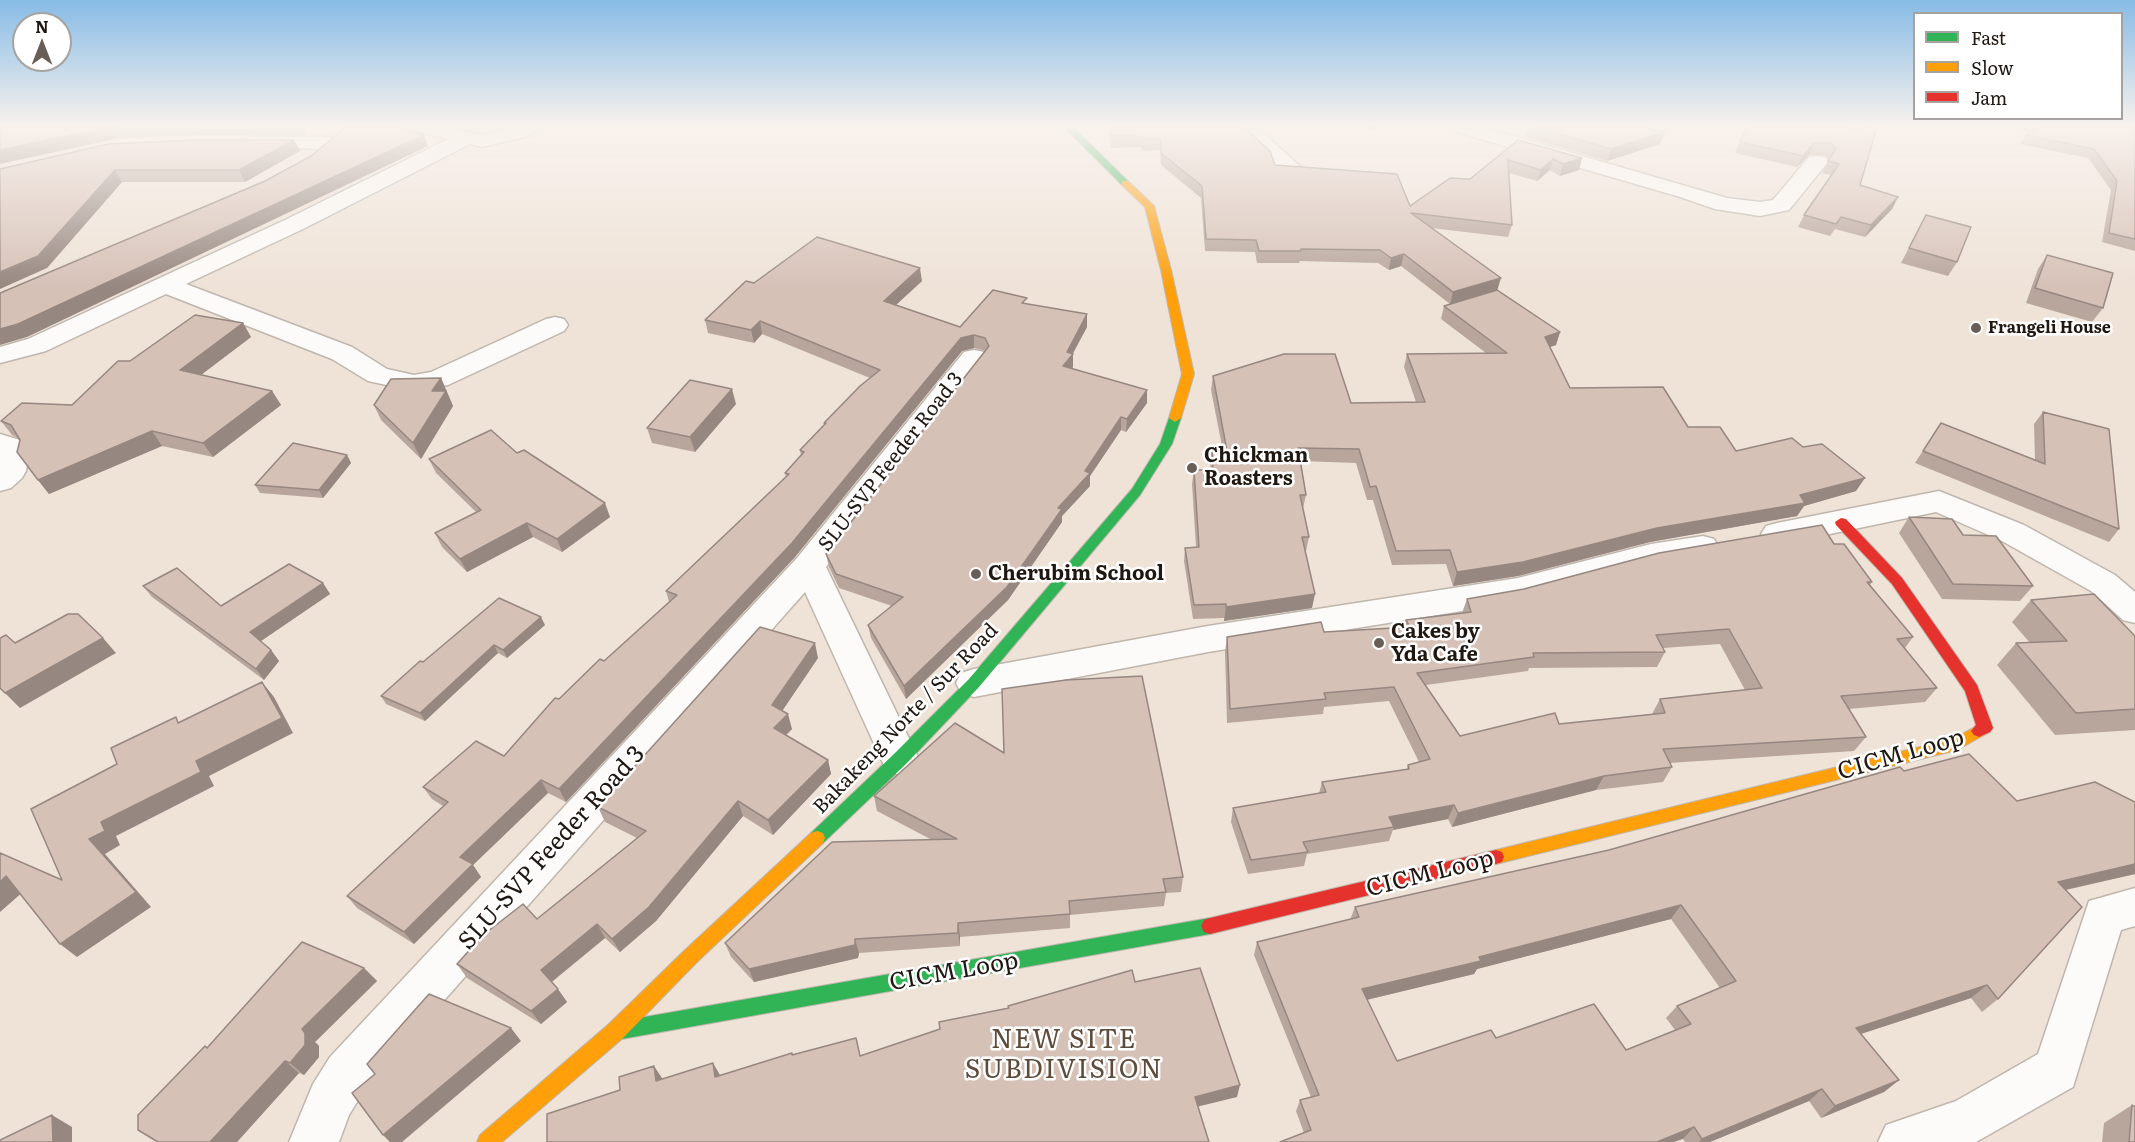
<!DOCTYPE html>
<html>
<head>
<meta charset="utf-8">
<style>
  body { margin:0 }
  #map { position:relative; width:2135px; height:1142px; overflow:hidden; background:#efe3d8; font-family:Literata,serif }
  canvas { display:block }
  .legend { position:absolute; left:1913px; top:12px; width:210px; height:108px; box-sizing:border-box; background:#fff; border:2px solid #a5a29f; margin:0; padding:8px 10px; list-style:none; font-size:18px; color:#1f1710 }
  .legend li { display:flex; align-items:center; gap:12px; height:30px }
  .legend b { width:30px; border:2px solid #a5a29f }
  .north { position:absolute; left:12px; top:12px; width:60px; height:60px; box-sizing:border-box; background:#fff; border:2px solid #a5a29f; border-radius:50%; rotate:0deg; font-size:16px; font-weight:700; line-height:24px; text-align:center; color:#1f1710 }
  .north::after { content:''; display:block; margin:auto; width:21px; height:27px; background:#685e56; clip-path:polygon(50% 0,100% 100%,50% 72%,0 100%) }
</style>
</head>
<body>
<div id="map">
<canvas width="2135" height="1142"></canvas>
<ul class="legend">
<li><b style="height:8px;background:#30b455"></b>Fast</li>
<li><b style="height:8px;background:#ff9f0a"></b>Slow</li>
<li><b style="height:8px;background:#e5322d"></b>Jam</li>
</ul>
<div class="north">N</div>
</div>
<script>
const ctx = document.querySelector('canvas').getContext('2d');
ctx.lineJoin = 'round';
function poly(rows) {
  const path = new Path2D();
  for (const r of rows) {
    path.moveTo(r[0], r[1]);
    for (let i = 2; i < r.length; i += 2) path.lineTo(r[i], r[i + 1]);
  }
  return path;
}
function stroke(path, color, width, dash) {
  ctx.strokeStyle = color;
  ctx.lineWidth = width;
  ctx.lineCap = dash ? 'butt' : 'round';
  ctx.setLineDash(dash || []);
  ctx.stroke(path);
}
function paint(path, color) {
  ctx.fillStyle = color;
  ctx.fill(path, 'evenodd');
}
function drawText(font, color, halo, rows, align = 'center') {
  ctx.font = font + ' Literata,serif';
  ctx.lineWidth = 5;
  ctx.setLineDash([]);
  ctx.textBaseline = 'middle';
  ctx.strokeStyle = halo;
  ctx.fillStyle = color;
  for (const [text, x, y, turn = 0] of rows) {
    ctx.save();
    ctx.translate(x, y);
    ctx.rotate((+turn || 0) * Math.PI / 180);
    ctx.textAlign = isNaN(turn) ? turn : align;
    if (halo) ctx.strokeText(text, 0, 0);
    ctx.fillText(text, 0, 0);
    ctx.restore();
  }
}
const street = poly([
  [413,127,448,127,482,135,515,127,539,127,528,136,482,147,470,144,303,229,186,284,352,347,387,369,414,375,431,372,546,319,555,317,564,319,568,325,564,331,448,385,414,391,368,381,332,359,166,294,46,351,0,363,0,347,28,339,287,219,448,139,416,131,413,127],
  [1205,127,1259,129,1303,169,1300,174,1292,176,1284,174,1246,138,1208,131,1205,127],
  [1450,127,1482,127,1727,198,1760,202,1773,200,1809,157,1817,156,1825,157,1828,162,1789,210,1760,216,1715,209,1677,196,1453,131,1450,127],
  [251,137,329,137,336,139,339,143,336,147,329,149,244,147,241,143,244,139,251,137],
  [974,350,984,352,988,358,826,567,919,759,914,770,900,775,886,770,805,592,364,1091,349,1115,339,1142,289,1142,313,1084,330,1057,797,558,964,352,974,350],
  [0,434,20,440,29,455,26,471,22,478,11,488,0,491,0,434],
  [1939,491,2024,525,2115,575,2135,592,2135,623,2123,620,2091,591,2002,541,1936,512,1777,545,1766,542,1761,534,1766,526,1777,523,1939,491],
  [1703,536,1714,539,1719,547,1714,555,1651,566,1518,602,1208,652,974,697,961,693,956,683,961,673,974,669,1208,626,1518,578,1651,544,1703,536],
  [2135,888,2135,926,2121,930,2073,1087,1976,1142,1878,1142,1886,1125,1956,1101,2038,1054,2089,901,2135,888]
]);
const fast = poly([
  [1064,127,1073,127,1128,181,1128,185,1122,185,1064,127],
  [1175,414,1181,418,1172,444,1140,495,979,687,906,764,823,843,817,845,811,843,809,838,811,833,894,754,969,679,1132,489,1160,444,1169,418,1175,414],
  [1210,918,1216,920,1219,926,1216,932,1210,934,616,1040,609,1038,607,1031,609,1024,616,1022,1210,918]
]);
const slow = poly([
  [1122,181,1128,181,1154,206,1171,270,1194,374,1181,418,1175,422,1169,418,1182,374,1161,270,1145,207,1122,185,1122,181],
  [1979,725,1984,727,1987,731,1984,735,1957,750,1496,864,1490,862,1488,857,1490,852,1496,850,1953,739,1979,725],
  [817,831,823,833,825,838,823,843,696,963,623,1038,502,1142,477,1142,480,1135,609,1024,684,951,811,833,817,831]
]);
const jam = poly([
  [1841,518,1846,519,1902,578,1977,685,1993,728,1990,732,1979,737,1974,735,1971,731,1976,725,1965,691,1892,584,1836,525,1835,522,1841,518],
  [1496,850,1502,852,1504,857,1502,862,1496,864,1210,934,1204,932,1201,926,1204,920,1210,918,1496,850]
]);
stroke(street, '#bfb6ad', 3);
stroke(fast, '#bfb6ad', 2);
stroke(slow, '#bfb6ad', 2);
stroke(jam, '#bfb6ad', 2);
paint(street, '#fdfbf9');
paint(fast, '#30b455');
paint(slow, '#ff9f0a');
paint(jam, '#e5322d');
paint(poly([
  [0,127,304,127,307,135,200,135,115,139],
  [1109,127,1236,127,1275,165,1410,206,1470,179,1518,140,1582,158,1579,170,1560,176,1550,170,1537,181,1509,173,1512,225,1508,237,1431,228,1498,290,1560,332,1556,345,1550,347,1570,388,1688,427,1736,451,1856,491,1804,506,1797,516,1650,542,1518,576,1453,586,1446,564,1392,565,1373,500,1367,500,1356,463,1301,461,1306,495,1303,508,1309,537,1306,551,1305,551,1312,608,1224,621,1224,618,1193,619,1184,561,1185,548,1196,547,1192,484,1194,470,1211,470,1210,464,1212,450,1223,451,1211,390,1213,376,1351,403,1416,402,1404,367,1407,354,1486,353,1441,319,1444,306,1450,304,1401,266,1389,270,1378,263,1300,261,1299,263,1257,263,1255,252,1205,251,1201,198,1161,165,1160,150,1144,151,1140,147,1111,148],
  [1365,127,1381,127,1371,131],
  [1528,127,1643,127,1665,132,1660,144,1607,161,1525,137],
  [1845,127,1860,185,1898,197,1892,209,1865,237,1835,229,1830,236,1798,227,1804,215,1831,175,1822,173,1829,159,1825,155,1809,155,1797,167,1735,153,1740,142],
  [2015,127,2135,127,2135,251,2102,242,2111,190,2088,158,2020,144,2026,135,2029,133],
  [294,140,300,151,245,182,122,182,47,268,0,169],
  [1926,215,1957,262,1948,276,1901,263],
  [2047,255,2103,308,2092,322,2026,303,2038,269],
  [922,281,896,305,960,327,1027,304,1087,327,1073,354,1073,367,1072,369,1147,403,1126,432,1121,430,1090,476,1090,486,1062,516,1062,522,1008,600,906,699,871,638,868,625,892,606,839,588,829,567,826,554,986,351,974,348,962,351,795,557,566,802,548,793,473,865,481,877,414,944,357,908,347,896,443,806,432,799,423,787,504,756,559,699,604,661,669,602,666,591,786,477,785,473,801,455,800,450,824,425,824,423,870,378,762,334,754,343,708,333,705,320,754,283],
  [243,323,251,337,201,375,272,391,281,405,213,457,162,446,49,494,38,480,18,438,12,435,1,421,72,405,130,361],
  [441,378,453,406,421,459,381,420,374,405],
  [736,404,695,452,652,443,647,428],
  [2043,412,2119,529,2109,542,1915,463,1941,423,2035,460,2034,424],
  [517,453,610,517,562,552,533,537,467,572,442,547,435,533,476,512,436,473,429,459],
  [347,455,351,463,323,498,260,493,255,485],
  [1909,517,1963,535,2033,586,2020,601,1942,599,1899,533],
  [1834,544,1872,582,1870,585,1913,637,1905,648,1937,688,1925,702,1849,709,1866,737,1854,751,1669,763,1672,767,1663,782,1596,790,1452,827,1448,819,1393,830,1389,841,1307,854,1304,866,1248,874,1231,822,1233,808,1319,793,1322,782,1407,769,1408,765,1419,762,1389,701,1324,707,1323,714,1227,723,1225,652,1227,637,1404,628,1406,620,1462,613,1467,599],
  [1720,644,1745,690,1660,699,1652,714,1460,736,1426,685,1528,671,1529,668,1657,667,1665,652,1663,648],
  [323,583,330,594,261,641,271,650,279,661,264,680,152,597,143,586,221,606],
  [2031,600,2135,636,2135,730,2055,735,1997,665,2016,643,2030,643,2012,622],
  [545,625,507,658,498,653,425,721,386,704,381,696,423,662],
  [818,658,782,711,792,729,786,735,828,760,831,774,773,835,743,816,656,921,620,952,605,938,552,982,567,1002,541,1024,467,978,457,964,537,919,637,838,605,822,598,807],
  [1904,771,2017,801,2135,802,2135,874,2066,890,1998,999,1982,1012,1971,998,1861,1034,1899,1080,1884,1092,1821,1118,1809,1101,1710,1142,1685,1142,1683,1139,1304,1133,1296,1111,1300,1100,1311,1097,1254,955,1257,942,1350,920,1355,907,1609,850],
  [1671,919,1720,988,1677,1006,1666,1018,1675,1030,1626,1050,1496,1038,1397,1061,1367,1000,1474,974,1477,969],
  [874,796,1183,877,1181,892,1166,893,1164,906,1070,915,1070,928,960,937,960,946,859,953,858,958,754,982,731,957,725,943,932,840,877,811],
  [364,968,377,981,315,1042,319,1046,319,1057,304,1075,299,1073,237,1142,156,1142,138,1130,207,1048],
  [2132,1105,2135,1142,2102,1142,2104,1123]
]), '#b8a69d');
paint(poly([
  [108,127,115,139,0,164,0,150],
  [1372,127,1381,127,1371,131],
  [1665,132,1660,144,1607,161,1611,149],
  [424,135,428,146,27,337,0,345,0,329],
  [294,140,300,151,245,182,239,170],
  [1814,143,1809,155,1797,167,1803,156],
  [1582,158,1579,170,1560,176,1563,164],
  [1553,159,1550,170,1537,181,1541,170],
  [115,170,122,182,47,268,0,289,0,272],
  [1898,197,1892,209,1865,237,1871,225],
  [1404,254,1401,266,1389,270,1391,258],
  [920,268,922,281,886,314,884,301],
  [1501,278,1497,291,1450,305,1453,292],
  [1087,314,1087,327,1071,356,1073,354,1073,367,1063,379,1063,366,1067,352],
  [760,321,762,334,754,343,751,330],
  [243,323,251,337,189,384,180,370],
  [1560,332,1556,345,1541,350,1545,337],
  [974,335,974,348,962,351,795,557,566,802,559,789,961,338],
  [441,378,453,406,421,459,413,443,432,391],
  [732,389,736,404,695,452,690,437],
  [1147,390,1147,403,1126,432,1127,419],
  [272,391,281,405,213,457,203,443],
  [1121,417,1121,430,1090,476,1090,486,1062,516,1062,522,1008,600,906,699,904,686,1058,508,1085,471],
  [152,431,162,446,49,494,38,480],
  [347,455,351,463,323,498,319,490],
  [1865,478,1856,491,1804,506,1797,516,1650,542,1518,576,1453,586,1457,572,1657,528,1800,495],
  [605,503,610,517,562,552,557,539],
  [527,523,533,537,467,572,460,559],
  [323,583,330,594,258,643,250,632],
  [1315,594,1312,608,1224,621,1226,607],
  [541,617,545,625,507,658,503,650],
  [103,638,116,653,20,708,5,693],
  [815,643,818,658,776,720,772,705],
  [494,645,498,653,425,721,420,713],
  [271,650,279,661,264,680,256,669],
  [262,682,274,697,293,733,209,776,214,786,116,836,120,845,105,854,151,907,77,957,60,944,89,839,101,822,196,761],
  [788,714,792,729,778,743,774,728],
  [828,760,831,774,773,835,768,820],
  [1604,776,1596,790,1452,827,1458,813],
  [541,780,548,793,473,865,481,877,414,944,404,932,460,857],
  [738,801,743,816,656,921,620,952,612,939],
  [1454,805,1448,819,1393,830,1394,827,1389,817],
  [2135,864,2135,874,2042,895,2058,882],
  [6,876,24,891,0,912,0,882],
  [1681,905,1671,919,1477,969,1474,974,1357,1002,1362,989,1479,957],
  [958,923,960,937,960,946,958,933],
  [597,924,605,938,550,983,541,970],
  [855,939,859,953,858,958,754,982,749,969],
  [364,968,377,981,315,1042,319,1046,319,1057,304,1075,290,1063,302,1029],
  [1987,985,1971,998,1842,1040,1856,1028],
  [558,989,567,1002,541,1024,531,1011],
  [511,1028,521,1041,402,1142,390,1142,383,1135],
  [285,1061,299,1073,237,1142,210,1142],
  [713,1063,720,1075,715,1077],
  [654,1066,662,1078,663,1093,656,1081],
  [1899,1080,1884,1092,1821,1118,1835,1106],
  [1240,1085,1237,1097,1192,1108,1195,1097],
  [1822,1089,1809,1101,1710,1142,1699,1142,1702,1139],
  [52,1115,72,1127,72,1142,53,1142],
  [1694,1127,1683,1139,1674,1142,1657,1142]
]), '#968780');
const building = poly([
  [0,127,119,127,108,127,0,150,0,127],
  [346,127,396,127,424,135,18,324,0,329,0,293,265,181,311,156,346,127],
  [1110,127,1236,127,1246,129,1270,151,1275,165,1397,174,1410,206,1450,178,1470,179,1518,140,1582,158,1563,164,1553,159,1541,170,1508,160,1512,225,1411,213,1501,278,1453,292,1404,254,1391,258,1380,250,1301,249,1301,251,1259,251,1256,240,1206,239,1202,186,1162,154,1160,139,1144,139,1140,136,1111,136,1110,127],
  [1534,127,1643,127,1665,132,1611,149,1534,127],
  [1747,127,1845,127,1861,130,1863,127,1877,127,1860,185,1898,197,1871,225,1841,217,1836,224,1804,215,1839,164,1828,161,1836,149,1831,143,1814,143,1803,156,1740,142,1747,127],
  [2039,127,2135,127,2135,239,2109,233,2117,181,2094,149,2026,135,2039,127],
  [194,140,294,140,239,170,115,170,38,256,0,272,0,169,108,144,194,140],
  [1926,215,1971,227,1957,262,1909,248,1926,215],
  [817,237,920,268,884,301,960,327,993,290,1027,298,1022,303,1087,314,1067,352,1073,354,1063,366,1147,390,1127,419,1121,417,1085,471,1090,473,1058,508,1062,509,1007,587,904,686,868,625,903,597,836,574,826,554,989,346,985,338,974,335,961,338,792,543,559,789,541,780,460,857,473,864,404,932,347,896,448,802,423,787,476,741,504,756,555,698,559,699,600,659,604,661,677,595,666,591,789,474,785,473,804,452,800,450,826,423,824,423,860,386,880,370,760,321,751,330,705,320,746,281,754,283,817,237],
  [2047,255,2113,273,2103,308,2035,288,2047,255],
  [1497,290,1560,332,1545,337,1570,388,1663,387,1688,427,1720,427,1736,451,1792,438,1803,447,1822,444,1865,478,1800,495,1805,503,1657,528,1523,562,1457,572,1450,550,1396,551,1376,486,1370,487,1359,449,1298,448,1306,495,1300,495,1309,537,1302,537,1315,594,1226,607,1226,604,1194,605,1185,548,1199,547,1194,470,1213,470,1212,450,1227,451,1213,376,1284,354,1335,354,1351,403,1425,402,1407,354,1507,353,1444,306,1497,290],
  [195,315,243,323,180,370,272,391,203,443,152,431,38,480,17,452,20,440,11,425,1,421,22,403,72,405,118,361,130,361,195,315],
  [441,378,432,391,446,391,413,443,374,405,391,379,441,378],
  [690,380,732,389,690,437,647,428,690,380],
  [2043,412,2109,429,2119,529,1923,451,1941,423,2045,464,2043,412],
  [491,430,517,453,524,450,605,503,557,539,527,523,460,559,435,533,481,510,429,459,491,430],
  [293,443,347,455,319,490,255,485,293,443],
  [1909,517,1952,519,1963,535,1996,536,2033,586,1953,584,1909,517],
  [1822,525,1834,544,1844,544,1872,582,1867,582,1913,637,1897,639,1937,688,1841,696,1866,737,1663,749,1672,767,1604,776,1458,813,1454,805,1389,817,1394,827,1303,842,1308,852,1251,860,1233,808,1326,792,1322,782,1409,769,1408,765,1430,759,1394,687,1324,693,1326,699,1230,709,1227,637,1321,622,1324,632,1410,627,1406,620,1471,612,1467,599,1524,589,1659,553,1822,525],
  [1729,629,1762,688,1660,699,1665,713,1559,724,1555,713,1460,736,1417,673,1534,657,1533,653,1665,652,1656,635,1729,629],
  [289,564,323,583,250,632,271,650,256,669,143,586,177,568,221,606,289,564],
  [2094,594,2135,636,2135,709,2076,713,2016,643,2067,641,2031,600,2094,594],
  [499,598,541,617,503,650,494,645,420,713,381,696,420,661,423,662,499,598],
  [68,614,78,614,103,638,5,693,0,688,0,638,6,635,15,643,68,614],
  [760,627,815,643,772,705,788,714,774,728,828,760,768,820,738,801,649,907,612,939,597,924,541,970,558,989,531,1011,457,964,483,935,523,904,537,919,646,831,598,807,760,627],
  [1142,676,1183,877,1163,879,1166,892,1069,901,1070,914,958,923,958,933,855,939,855,945,749,969,725,943,832,842,957,839,874,796,955,723,1004,753,1002,689,1066,680,1142,676],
  [262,682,282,718,196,761,201,772,101,822,105,831,89,839,136,892,60,944,6,876,0,882,0,853,62,880,31,809,117,764,111,748,176,717,178,723,262,682],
  [1969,754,2017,801,2095,782,2135,802,2135,864,2058,882,2082,907,1998,999,1987,985,1856,1028,1899,1080,1835,1106,1822,1089,1702,1139,1694,1127,1657,1142,1280,1142,1311,1130,1300,1100,1319,1095,1257,942,1359,917,1355,907,1609,850,1900,767,1904,771,1969,754],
  [1681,905,1736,981,1677,1006,1691,1024,1626,1050,1594,1004,1496,1038,1491,1030,1397,1061,1362,989,1481,961,1479,957,1681,905],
  [302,942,364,968,302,1029,305,1033,305,1045,290,1063,285,1061,210,1142,158,1142,138,1130,138,1115,205,1046,207,1048,302,942],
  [1200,968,1240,1085,1195,1097,1209,1142,547,1142,547,1114,620,1090,619,1077,654,1066,656,1081,713,1063,715,1077,792,1053,792,1055,856,1038,860,1056,940,1029,939,1022,1009,1008,1008,1006,1132,970,1135,982,1200,968],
  [429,994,511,1028,383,1135,352,1093,375,1074,367,1064,429,994],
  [2132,1105,2135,1107,2135,1142,2129,1142,2132,1105],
  [52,1115,53,1142,0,1142,0,1140,52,1115]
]);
paint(building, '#d6c1b7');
stroke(building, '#968780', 1.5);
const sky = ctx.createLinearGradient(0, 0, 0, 287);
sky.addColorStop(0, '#87bbe6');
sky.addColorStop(0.44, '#f8f2ed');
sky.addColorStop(1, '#f8f2ed00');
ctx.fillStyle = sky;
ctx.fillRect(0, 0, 2135, 287);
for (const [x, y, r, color] of [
  [1976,328,6,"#685e56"],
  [1192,468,6,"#685e56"],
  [976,574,6,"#685e56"],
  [1379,643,6,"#685e56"]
]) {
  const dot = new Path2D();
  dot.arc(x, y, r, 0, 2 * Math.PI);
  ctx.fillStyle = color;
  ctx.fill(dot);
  stroke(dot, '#fff', 2);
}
drawText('bold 16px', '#1f1710', '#fff', [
  ["Frangeli House",1988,328]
], 'left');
drawText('bold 20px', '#1f1710', '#fff', [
  ["Chickman",1204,456],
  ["Roasters",1204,479],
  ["Cherubim School",988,574],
  ["Cakes by",1391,632],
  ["Yda Cafe",1391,655]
], 'left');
drawText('20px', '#1f1710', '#fff', [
  ["SLU-SVP Feeder Road 3",891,462,-52],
  ["Bakakeng Norte / Sur Road",906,719,-46]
]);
drawText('24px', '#1f1710', '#fff', [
  ["CICM Loop",1901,755,-16],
  ["SLU-SVP Feeder Road 3",552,848,-48],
  ["CICM Loop",1430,874,-14],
  ["CICM Loop",954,972,-10]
]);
ctx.letterSpacing = '1.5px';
drawText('26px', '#5e4b3b', '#fff', [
  ["NEW SITE",1064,1040],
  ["SUBDIVISION",1064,1070]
]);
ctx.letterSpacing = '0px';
</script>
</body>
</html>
